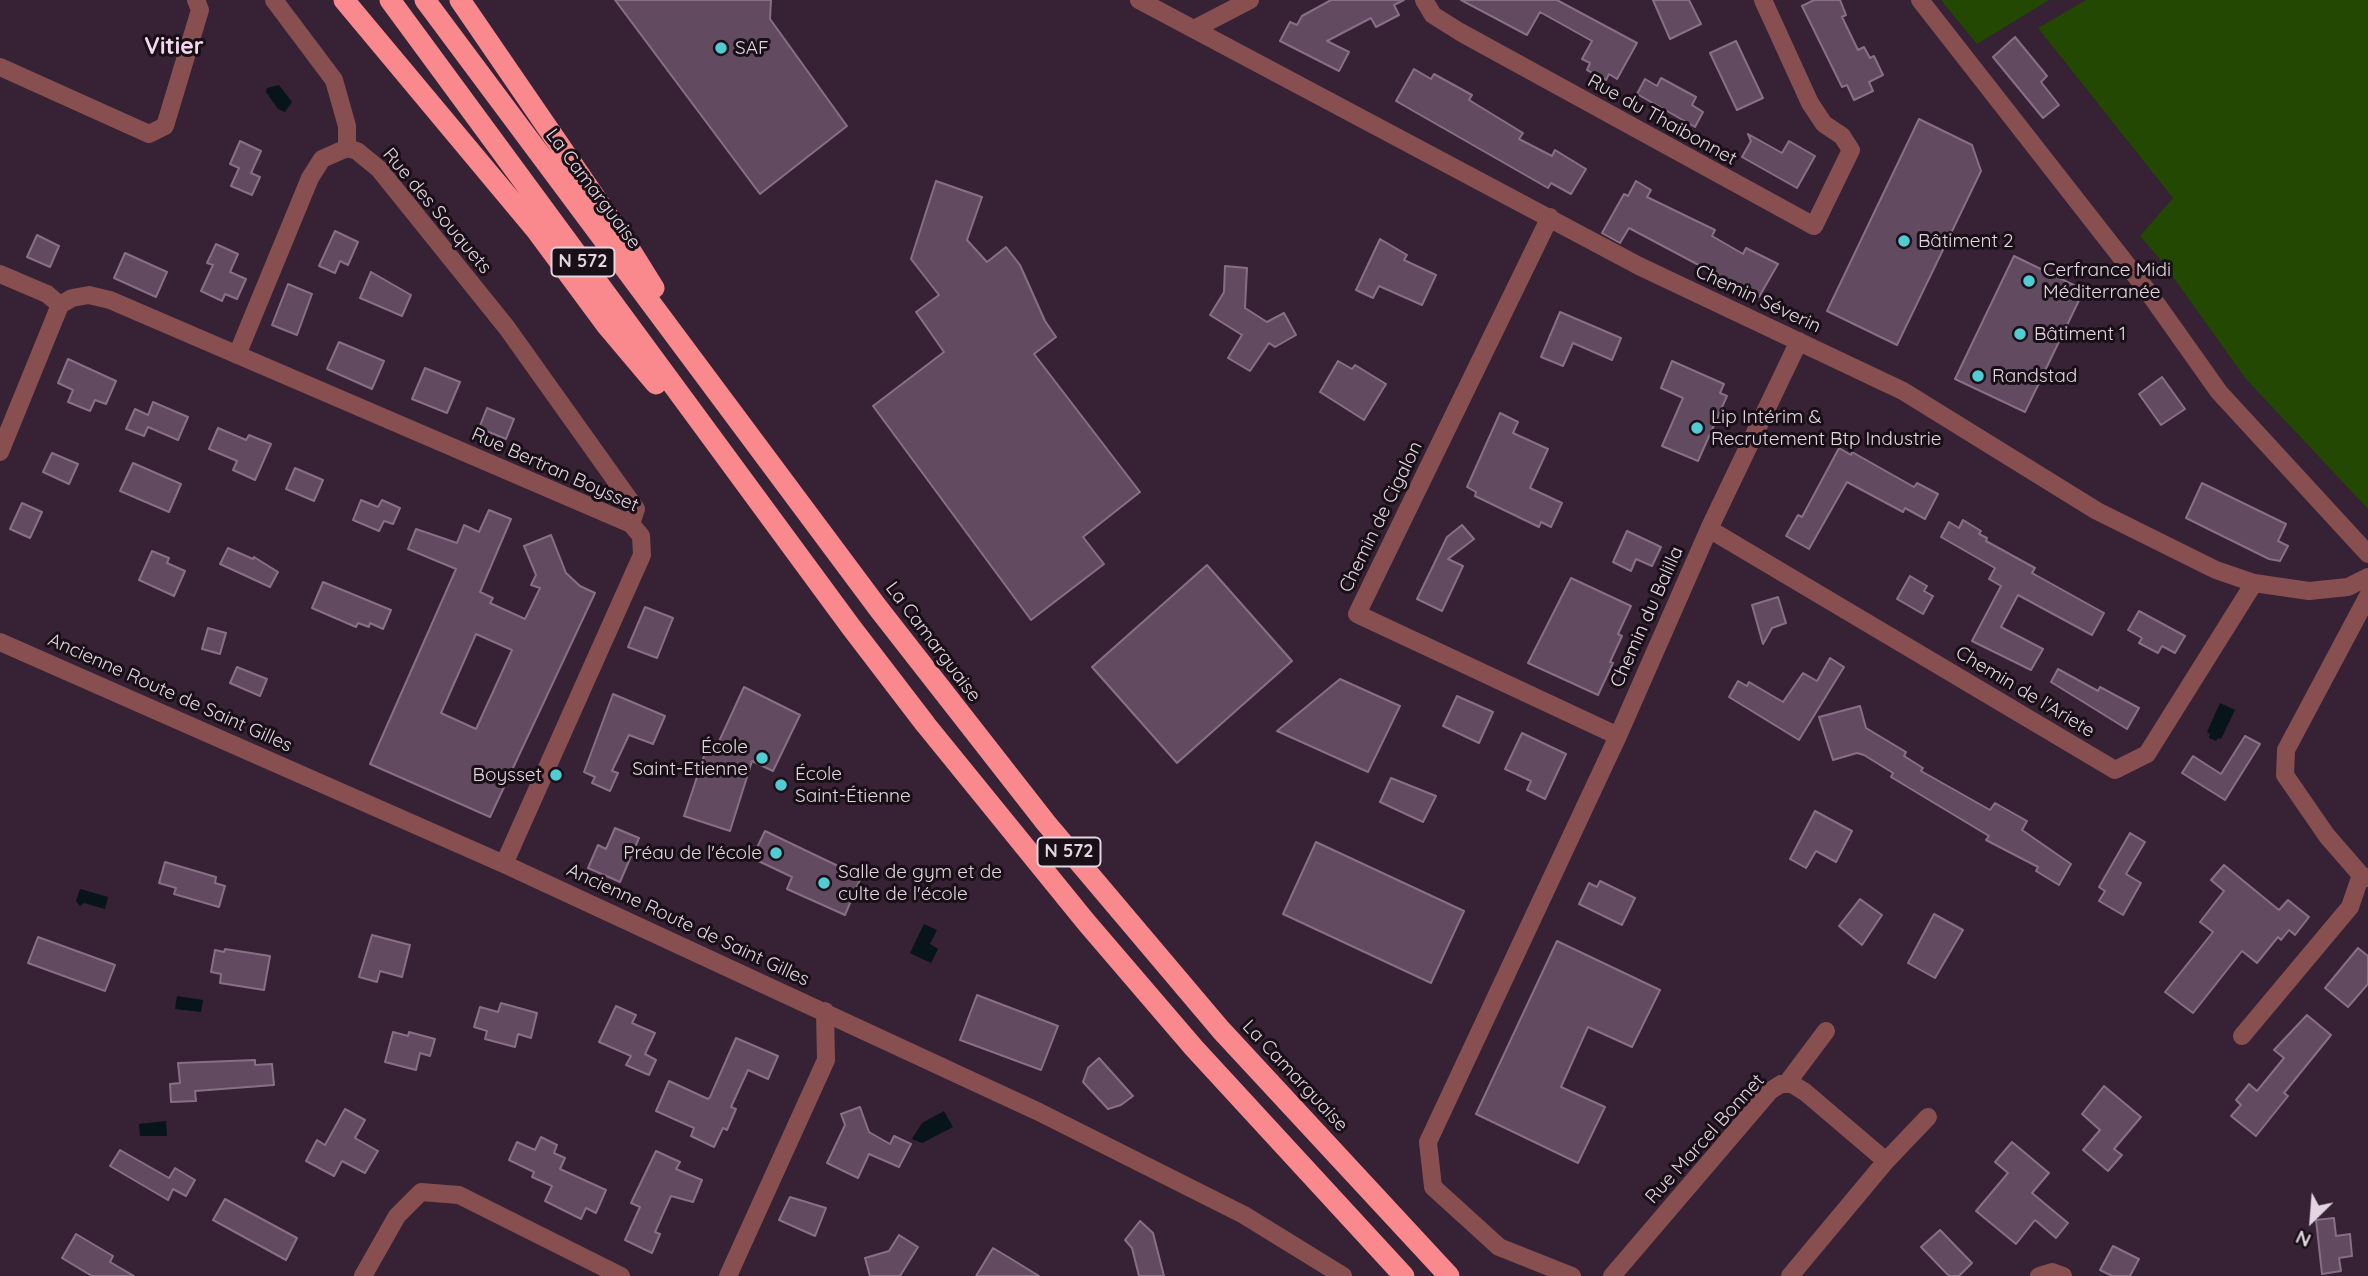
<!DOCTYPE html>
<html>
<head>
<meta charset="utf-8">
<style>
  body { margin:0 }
  #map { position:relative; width:2368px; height:1276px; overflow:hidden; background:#362135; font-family:Quicksand,sans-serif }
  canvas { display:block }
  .north { position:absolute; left:2277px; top:1185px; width:70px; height:70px; -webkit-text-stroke:5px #180f17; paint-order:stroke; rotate:205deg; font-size:19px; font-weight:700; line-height:28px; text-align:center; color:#e3d5e1 }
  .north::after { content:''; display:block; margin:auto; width:24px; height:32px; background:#e3d5e1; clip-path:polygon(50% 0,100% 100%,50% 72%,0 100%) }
</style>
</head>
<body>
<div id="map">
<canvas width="2368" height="1276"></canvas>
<div class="north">N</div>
</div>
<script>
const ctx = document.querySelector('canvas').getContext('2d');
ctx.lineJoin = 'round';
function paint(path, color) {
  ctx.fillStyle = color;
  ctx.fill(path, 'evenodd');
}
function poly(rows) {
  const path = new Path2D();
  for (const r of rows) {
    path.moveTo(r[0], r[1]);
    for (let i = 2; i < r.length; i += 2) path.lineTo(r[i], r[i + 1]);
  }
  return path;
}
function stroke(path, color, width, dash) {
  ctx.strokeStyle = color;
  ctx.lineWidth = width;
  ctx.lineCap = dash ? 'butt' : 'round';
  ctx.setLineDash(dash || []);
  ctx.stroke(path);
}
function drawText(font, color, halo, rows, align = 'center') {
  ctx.font = font + ' Quicksand,sans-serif';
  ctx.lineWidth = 6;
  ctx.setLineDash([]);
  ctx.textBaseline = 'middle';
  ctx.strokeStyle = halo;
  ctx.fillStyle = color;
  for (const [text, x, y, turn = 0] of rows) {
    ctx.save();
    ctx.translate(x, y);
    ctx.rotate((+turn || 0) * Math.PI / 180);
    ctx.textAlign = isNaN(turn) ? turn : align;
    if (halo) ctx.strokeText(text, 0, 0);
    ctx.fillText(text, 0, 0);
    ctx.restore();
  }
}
paint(poly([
  [1941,0,2049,0,1977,44],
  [2086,0,2368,0,2368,509,2246,379,2163,263,2140,236,2173,198,2038,28]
]), '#224802');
paint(poly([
  [279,85,292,102,285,112,278,109,266,92,267,88],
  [2220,703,2235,710,2221,739,2218,738,2216,741,2209,738,2210,734,2207,732],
  [80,889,108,897,105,909,84,903,80,906,76,901],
  [924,924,937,930,930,944,938,949,931,963,910,953],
  [177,996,203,1000,201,1012,175,1009],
  [944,1111,953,1127,922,1143,912,1139,922,1123],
  [166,1121,167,1136,140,1136,139,1124]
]), '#07141a');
const building = poly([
  [615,0,771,0,770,19,847,126,760,194,615,0],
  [1331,0,1404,0,1394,5,1399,15,1376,27,1371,18,1327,41,1349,52,1339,71,1280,41,1290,22,1297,25,1302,16,1331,0],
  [1461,0,1557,0,1637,43,1617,79,1609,74,1606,80,1587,70,1590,63,1582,59,1592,41,1540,12,1527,35,1461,0],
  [1653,0,1689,0,1701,24,1670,39,1653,0],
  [1814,0,1840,0,1846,15,1842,17,1858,50,1864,47,1870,58,1874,56,1883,75,1869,82,1873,91,1854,100,1847,85,1842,87,1802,6,1814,0],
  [2015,37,2047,76,2041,82,2059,105,2043,118,1993,57,2015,37],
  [1736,41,1763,98,1737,110,1710,53,1736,41],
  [1414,69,1431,79,1434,74,1472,95,1469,100,1523,133,1519,139,1552,156,1555,150,1586,169,1571,194,1551,183,1548,188,1396,101,1414,69],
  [1661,78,1696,97,1692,105,1703,112,1695,127,1637,94,1645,79,1657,86,1661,78],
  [1919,119,1972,145,1981,171,1897,345,1827,311,1919,119],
  [1748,134,1782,153,1789,141,1815,156,1797,188,1742,157,1751,141,1748,134],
  [240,141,261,151,251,173,260,177,252,195,231,186,239,168,230,164,240,141],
  [936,181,982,197,967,240,987,262,1006,247,1020,265,1045,321,1056,337,1034,354,1140,492,1083,537,1104,564,1031,620,873,406,944,352,916,312,939,295,911,259,936,181],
  [1636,181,1651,190,1647,197,1715,230,1712,236,1743,254,1746,248,1778,264,1759,297,1629,228,1620,243,1602,233,1624,194,1628,196,1636,181],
  [335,231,358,242,348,265,340,261,335,273,319,266,335,231],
  [37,235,59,246,50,267,27,257,37,235],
  [1380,239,1407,255,1404,260,1436,275,1422,305,1379,286,1373,298,1356,290,1380,239],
  [216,244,238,254,230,272,246,279,237,299,225,294,222,301,201,291,213,265,207,263,216,244],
  [125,253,167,272,156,297,114,278,125,253],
  [2014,256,2084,290,2025,412,1955,379,2014,256],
  [1225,266,1247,268,1245,308,1267,322,1284,313,1296,335,1275,347,1269,343,1250,371,1228,358,1242,335,1210,315,1224,292,1225,266],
  [371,272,411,295,402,316,360,298,371,272],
  [288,284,312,294,297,335,272,325,288,284],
  [1560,312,1621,338,1612,360,1573,343,1563,366,1541,357,1560,312],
  [339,342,384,361,372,389,327,369,339,342],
  [68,359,116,381,106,404,95,400,90,411,68,402,73,390,58,383,68,359],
  [1338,361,1352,369,1355,365,1386,384,1364,420,1320,392,1338,361],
  [1672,361,1724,384,1720,393,1727,396,1698,461,1662,446,1683,398,1661,388,1672,361],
  [425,368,460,382,447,413,412,399,425,368],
  [2162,377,2185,409,2161,425,2139,394,2162,377],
  [153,402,188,417,178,440,148,427,144,436,126,429,135,409,148,415,153,402],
  [487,408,514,419,506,439,479,428,487,408],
  [1500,413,1518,422,1513,433,1548,449,1530,488,1562,503,1551,527,1541,522,1539,527,1475,496,1476,492,1467,487,1500,413],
  [218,428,246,440,249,435,271,444,255,480,233,470,237,461,209,449,218,428],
  [1839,448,1851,455,1852,452,1914,487,1917,483,1938,494,1925,519,1905,508,1903,512,1847,482,1809,549,1786,536,1798,515,1802,517,1839,448],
  [52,453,78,464,69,484,43,472,52,453],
  [133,463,181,484,169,512,120,491,133,463],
  [295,468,323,480,314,501,286,489,295,468],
  [2202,483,2286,524,2278,541,2288,546,2280,561,2269,559,2186,518,2202,483],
  [361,500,378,507,382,500,400,508,393,524,384,521,379,531,353,520,361,500],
  [22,503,42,512,30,538,10,529,22,503],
  [489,510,511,519,480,592,493,598,490,603,525,619,540,588,531,585,536,575,524,546,551,535,566,573,580,586,595,593,490,817,370,764,456,569,408,549,416,529,457,543,464,525,479,532,489,510],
  [476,634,512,650,476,729,441,713,476,634],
  [1963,520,1981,531,1979,534,1987,538,1986,541,2035,568,2032,573,2104,613,2092,635,2018,595,2001,627,2043,649,2031,670,1972,641,2001,586,1989,579,1995,568,1941,537,1949,522,1959,528,1963,520],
  [1462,525,1474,539,1448,559,1463,566,1442,611,1417,599,1447,537,1462,525],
  [1627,531,1661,547,1652,566,1636,559,1631,571,1613,562,1627,531],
  [228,548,253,559,254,557,278,572,270,587,220,564,228,548],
  [152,551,169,558,167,563,185,571,174,596,139,580,152,551],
  [1207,565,1292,661,1177,763,1092,667,1207,565],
  [1910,576,1927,586,1924,591,1933,596,1923,614,1897,599,1910,576],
  [1571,578,1631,606,1618,634,1622,636,1610,662,1613,663,1598,695,1528,663,1571,578],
  [323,582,391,610,383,629,370,623,369,627,358,623,356,627,312,608,323,582],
  [1778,597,1786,623,1772,628,1763,644,1752,605,1778,597],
  [645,607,673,618,657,658,628,647,645,607],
  [2139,611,2185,636,2175,653,2162,646,2158,653,2139,643,2142,638,2128,630,2139,611],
  [208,628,226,633,220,654,202,649,208,628],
  [1830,658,1844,667,1799,740,1729,697,1738,681,1747,686,1749,682,1783,702,1803,673,1817,681,1830,658],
  [237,667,267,679,260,696,230,683,237,667],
  [2058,669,2098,691,2100,687,2139,708,2127,729,2051,682,2058,669],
  [1340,679,1400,706,1368,772,1277,731,1340,679],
  [744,687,800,715,773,771,752,761,730,831,684,816,707,747,715,750,744,687],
  [613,694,665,716,653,744,629,735,612,771,618,773,610,791,592,783,595,777,584,772,613,694],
  [1457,696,1493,712,1479,743,1443,726,1457,696],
  [1860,706,1866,728,1906,752,1904,756,1923,768,1921,771,1990,810,1995,803,2027,821,2022,830,2071,864,2059,885,2036,871,2038,867,1986,840,1989,836,1891,777,1893,773,1864,755,1857,753,1833,760,1819,717,1860,706],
  [1522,733,1566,754,1545,799,1527,790,1531,781,1505,769,1522,733],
  [2245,736,2260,744,2225,800,2182,773,2193,756,2221,774,2245,736],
  [1391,778,1436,796,1423,822,1380,802,1391,778],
  [1815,811,1852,831,1836,862,1816,851,1806,868,1790,859,1815,811],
  [615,828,639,838,620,882,588,868,598,845,606,849,615,828],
  [765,831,861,877,845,915,787,889,792,877,752,858,765,831],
  [2130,833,2145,842,2126,874,2141,883,2123,915,2099,901,2105,891,2099,887,2130,833],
  [1316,842,1464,911,1431,983,1283,914,1316,842],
  [165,862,216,877,215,883,225,886,219,907,174,894,176,888,159,883,165,862],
  [2224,865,2279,910,2288,900,2309,917,2295,935,2289,930,2281,940,2278,937,2257,963,2242,951,2193,1013,2165,992,2213,932,2200,922,2224,891,2211,880,2224,865],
  [1600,881,1635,898,1622,925,1579,904,1589,883,1597,887,1600,881],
  [1860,899,1882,915,1862,945,1839,926,1860,899],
  [1934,914,1963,930,1935,978,1908,963,1934,914],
  [372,935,410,945,402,977,380,971,377,982,359,977,372,935],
  [38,937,115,965,105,991,28,963,38,937],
  [1557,941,1660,990,1632,1047,1588,1027,1561,1087,1605,1107,1578,1163,1476,1114,1557,941],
  [2358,948,2368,956,2368,984,2348,1007,2325,988,2358,948],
  [225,949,270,956,264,990,220,983,221,974,211,972,215,950,224,952,225,949],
  [977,995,1058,1026,1041,1070,960,1040,977,995],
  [501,1003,537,1013,531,1038,518,1034,515,1047,485,1039,487,1031,474,1027,480,1007,498,1012,501,1003],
  [616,1006,636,1015,632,1023,655,1033,645,1054,656,1060,649,1075,626,1065,631,1056,599,1042,616,1006],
  [2307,1015,2331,1035,2284,1093,2288,1096,2256,1136,2231,1116,2241,1105,2236,1100,2249,1084,2257,1091,2284,1058,2274,1050,2307,1015],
  [393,1032,408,1036,409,1032,435,1039,430,1056,420,1053,416,1070,385,1062,393,1032],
  [736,1038,778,1056,768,1079,748,1070,731,1107,736,1109,727,1130,723,1128,714,1147,691,1136,694,1128,656,1111,669,1081,708,1099,710,1097,736,1038],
  [1099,1058,1133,1096,1121,1105,1108,1109,1083,1082,1088,1068,1099,1058],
  [255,1060,255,1065,272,1064,274,1085,195,1091,196,1101,171,1102,170,1084,180,1083,178,1063,255,1060],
  [2104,1086,2141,1117,2114,1149,2122,1155,2108,1171,2083,1150,2100,1130,2082,1114,2104,1086],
  [860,1107,869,1132,890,1144,894,1136,911,1144,899,1167,869,1154,858,1178,827,1163,845,1125,841,1114,860,1107],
  [345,1109,365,1120,355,1138,378,1151,365,1173,342,1161,334,1176,306,1161,317,1140,325,1145,345,1109],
  [541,1137,557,1145,554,1153,565,1158,560,1169,606,1190,596,1213,586,1208,581,1219,545,1201,552,1186,532,1177,534,1172,509,1160,517,1142,535,1150,541,1137],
  [2012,1142,2049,1173,2032,1193,2068,1223,2056,1238,2035,1220,2016,1244,1976,1211,2008,1173,1995,1162,2012,1142],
  [120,1150,169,1178,175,1168,195,1180,186,1196,173,1189,168,1200,110,1166,120,1150],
  [656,1151,680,1162,676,1169,702,1180,693,1202,671,1196,655,1232,660,1234,652,1253,625,1240,640,1207,631,1203,656,1151],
  [790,1197,826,1208,815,1236,779,1220,790,1197],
  [225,1199,297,1238,286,1260,213,1220,225,1199],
  [2334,1218,2336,1236,2350,1234,2352,1256,2339,1258,2341,1271,2322,1274,2316,1220,2334,1218],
  [1140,1221,1153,1233,1164,1276,1139,1276,1132,1248,1125,1240,1140,1221],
  [1940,1230,1972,1263,1959,1276,1949,1276,1921,1247,1940,1230],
  [76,1234,113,1256,110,1262,134,1276,92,1276,62,1258,76,1234],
  [899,1235,918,1247,900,1276,870,1276,865,1258,889,1251,899,1235],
  [2113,1246,2139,1259,2130,1276,2112,1276,2100,1270,2113,1246],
  [993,1248,1013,1260,1039,1276,976,1276,993,1248]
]);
paint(building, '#624b60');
stroke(building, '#886f86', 2);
stroke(poly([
  [274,0,334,80,347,126,347,148],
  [1139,0,1639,266,1903,391,2097,511,2216,570,2254,583,2309,591,2348,587,2368,577],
  [1424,0,1433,15,1460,32,1814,226,1851,150,1842,136,1824,124,1810,103,1763,0],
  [1920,0,2146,289,2219,392,2368,554],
  [1194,29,1250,0],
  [0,67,149,134,165,126,200,10,196,0],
  [1550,217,1357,614,1618,736],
  [0,274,47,294,60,305],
  [237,355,310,178,322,159,347,148,357,151,379,169,507,328,636,509,631,524],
  [0,452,60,305,72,298,89,295,110,300,631,524,641,536,642,555,504,864],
  [1709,529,2115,770,2147,754,2254,583],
  [2368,596,2286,750,2285,775,2327,836,2361,875,2368,878],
  [0,642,504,864,1039,1112,1244,1215,1343,1276],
  [2242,1036,2350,907,2361,875],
  [1787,1083,1826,1031],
  [363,1276,397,1216,421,1192,459,1195,621,1276],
  [728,1276,826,1060,825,1011],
  [1572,1276,1499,1247,1433,1187,1428,1142,1618,736,1709,529,1799,341],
  [1612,1276,1770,1091,1781,1084,1792,1084,1805,1092,1886,1161],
  [1790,1276,1886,1161,1928,1117],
  [2039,1276,2052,1272,2063,1276]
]), '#884f51', 18);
stroke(poly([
  [344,0,536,230,607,326,656,384],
  [390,0,851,627,926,725,1086,922,1194,1048,1404,1276],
  [425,0,878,608,1046,823,1221,1030,1449,1276],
  [460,0,621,235,654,288]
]), '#fa898d', 21);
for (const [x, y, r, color] of [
  [721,48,7,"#51ccd3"],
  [1904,241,7,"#51ccd3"],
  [2029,281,7,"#51ccd3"],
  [2020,334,7,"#51ccd3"],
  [1978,376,7,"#51ccd3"],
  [1697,428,7,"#51ccd3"],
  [762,758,7,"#51ccd3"],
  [556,775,7,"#51ccd3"],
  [781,785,7,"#51ccd3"],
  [776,853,7,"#51ccd3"],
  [824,883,7,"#51ccd3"]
]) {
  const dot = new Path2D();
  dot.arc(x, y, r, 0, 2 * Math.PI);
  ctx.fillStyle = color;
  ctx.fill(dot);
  stroke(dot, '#180f17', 2.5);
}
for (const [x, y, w] of [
  [583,262,63],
  [1069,852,63]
]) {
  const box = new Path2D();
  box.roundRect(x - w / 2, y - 14.5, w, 29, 5);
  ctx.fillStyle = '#180f17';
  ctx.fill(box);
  stroke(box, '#e3d5e1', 2);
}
drawText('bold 18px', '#e3d5e1', null, [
  ["N 572",583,262],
  ["N 572",1069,852]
]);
drawText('19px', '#e3d5e1', '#180f17', [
  ["SAF",735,48],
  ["Bâtiment 2",1918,241],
  ["Cerfrance Midi",2043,270],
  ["Méditerranée",2043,292],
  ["Bâtiment 1",2034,334],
  ["Randstad",1992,376],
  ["Lip Intérim &",1711,417],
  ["Recrutement Btp Industrie",1711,439],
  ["École",748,747,"right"],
  ["Saint-Etienne",748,769,"right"],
  ["École",795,774],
  ["Saint-Étienne",795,796],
  ["Boysset",542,775,"right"],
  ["Préau de l'école",762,853,"right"],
  ["Salle de gym et de",838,872],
  ["culte de l'école",838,894]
], 'left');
drawText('19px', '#e3d5e1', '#180f17', [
  ["Rue du Thaibonnet",1662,120,29],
  ["La Camarguaise",593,189,53],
  ["Rue des Souquets",437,211,50],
  ["Chemin Séverin",1758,299,25],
  ["Rue Bertran Boysset",555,470,24],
  ["Chemin de Cigalon",1381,517,-64],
  ["Chemin du Balilla",1647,617,-66],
  ["La Camarguaise",933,642,53],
  ["Chemin de l'Ariete",2025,692,31],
  ["Ancienne Route de Saint Gilles",170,693,24],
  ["Ancienne Route de Saint Gilles",688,925,25],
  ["La Camarguaise",1295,1076,47],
  ["Rue Marcel Bonnet",1705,1139,-48]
]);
drawText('bold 23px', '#f4d8f1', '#180f17', [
  ["Vitier",174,47]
]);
</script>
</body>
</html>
